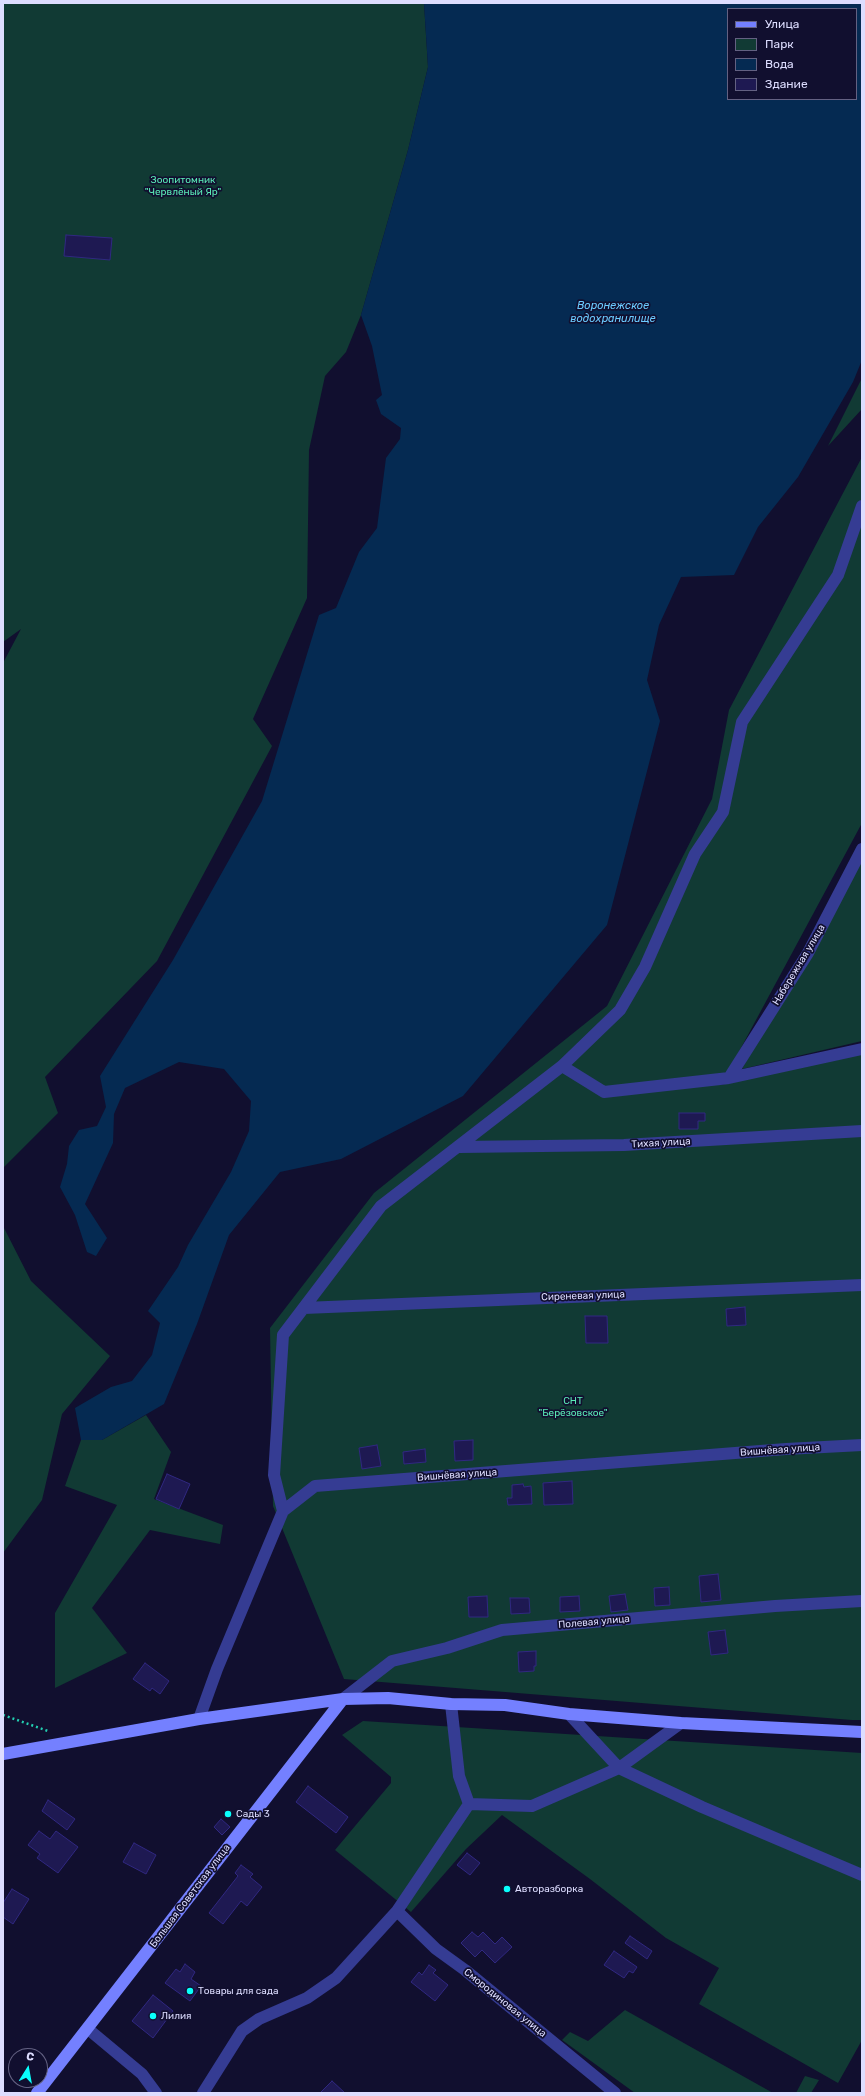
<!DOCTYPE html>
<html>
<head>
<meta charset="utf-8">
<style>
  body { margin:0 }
  #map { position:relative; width:865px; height:2096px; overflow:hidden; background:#110f2f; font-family:Rubik,sans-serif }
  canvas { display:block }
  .frame { position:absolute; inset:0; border:4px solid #ddf; pointer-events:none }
  .legend { position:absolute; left:727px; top:8px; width:130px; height:92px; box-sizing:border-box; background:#110f2f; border:1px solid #636182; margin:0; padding:5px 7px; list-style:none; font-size:12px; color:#ddf }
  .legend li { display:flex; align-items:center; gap:8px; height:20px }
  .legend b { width:20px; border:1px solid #636182 }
  .north { position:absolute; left:8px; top:2048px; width:40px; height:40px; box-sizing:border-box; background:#110f2f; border:1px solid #636182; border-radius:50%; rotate:11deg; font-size:11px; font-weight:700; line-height:16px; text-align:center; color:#ddf }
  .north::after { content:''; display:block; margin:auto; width:14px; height:18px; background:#09fffc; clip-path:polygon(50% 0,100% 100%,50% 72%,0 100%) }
</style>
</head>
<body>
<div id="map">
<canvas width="865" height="2096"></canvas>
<div class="frame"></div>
<ul class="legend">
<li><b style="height:5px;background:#7480ff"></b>Улица</li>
<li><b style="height:11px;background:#113a34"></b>Парк</li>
<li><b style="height:11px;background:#052a52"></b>Вода</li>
<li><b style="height:11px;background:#1e1952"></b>Здание</li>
</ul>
<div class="north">С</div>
</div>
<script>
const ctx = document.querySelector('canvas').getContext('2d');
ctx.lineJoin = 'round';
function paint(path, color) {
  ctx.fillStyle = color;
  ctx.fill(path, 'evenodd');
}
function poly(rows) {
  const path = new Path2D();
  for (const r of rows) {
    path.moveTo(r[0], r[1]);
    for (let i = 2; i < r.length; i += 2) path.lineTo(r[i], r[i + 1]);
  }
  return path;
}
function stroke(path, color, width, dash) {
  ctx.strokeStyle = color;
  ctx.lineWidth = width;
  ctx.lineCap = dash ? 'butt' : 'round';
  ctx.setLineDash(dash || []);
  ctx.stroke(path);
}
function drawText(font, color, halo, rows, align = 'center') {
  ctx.font = font + ' Rubik,sans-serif';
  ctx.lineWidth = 3.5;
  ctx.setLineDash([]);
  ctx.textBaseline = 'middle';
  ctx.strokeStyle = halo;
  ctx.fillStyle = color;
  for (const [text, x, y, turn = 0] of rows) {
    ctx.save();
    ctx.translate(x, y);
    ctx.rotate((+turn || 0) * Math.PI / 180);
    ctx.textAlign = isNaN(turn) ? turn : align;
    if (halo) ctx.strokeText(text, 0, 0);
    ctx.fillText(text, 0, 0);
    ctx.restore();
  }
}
paint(poly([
  [3,3,424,3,428,67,408,150,361,315,346,352,325,376,309,450,307,598,253,719,272,746,157,961,45,1077,58,1113,3,1168,3,663,21,629,3,642],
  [862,378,862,409,828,446],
  [862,457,862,823,721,1085,862,1051,862,1720,852,1720,344,1679,273,1506,270,1328,374,1193,607,1006,712,799,729,710],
  [862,842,862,1041,742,1069],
  [3,1226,31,1281,110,1356,62,1414,42,1500,3,1553],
  [146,1415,171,1452,154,1499,223,1525,220,1544,150,1530,92,1608,127,1653,55,1688,55,1613,117,1505,65,1486,81,1440,102,1440],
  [363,1721,862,1753,862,2040,838,2083,699,2004,719,1968,666,1938,590,1879,502,1815,466,1849,411,1912,335,1850,391,1783,391,1777,342,1735],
  [625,2010,773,2093,635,2093,562,2040,570,2032,588,2041],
  [805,2076,819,2080,811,2093,796,2093]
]), '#113a34');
paint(poly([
  [424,3,862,3,862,360,853,382,798,477,758,527,734,575,681,577,659,625,647,680,660,721,607,925,463,1096,341,1159,280,1172,229,1235,197,1324,164,1404,102,1440,81,1440,75,1408,111,1387,132,1381,152,1355,160,1323,148,1311,178,1267,188,1245,231,1172,249,1131,251,1101,224,1069,179,1062,125,1088,114,1114,113,1143,85,1204,107,1238,96,1256,87,1252,75,1215,60,1187,67,1164,69,1146,79,1130,97,1126,106,1107,100,1076,173,960,262,801,319,615,336,608,359,552,377,528,386,458,400,439,401,428,381,414,376,400,382,395,372,346,361,315,408,150,428,67],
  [728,9,856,9,856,99,728,99]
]), '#052a52');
const building = poly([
  [66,235,112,238,110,260,64,256,66,235],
  [679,1113,705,1113,705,1121,698,1121,698,1129,679,1129,679,1113],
  [745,1307,746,1325,727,1326,726,1309,745,1307],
  [585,1316,607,1316,608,1343,586,1343,585,1316],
  [473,1440,473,1460,455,1461,454,1441,473,1440],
  [377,1445,381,1466,362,1469,359,1448,377,1445],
  [425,1449,426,1462,404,1464,403,1452,425,1449],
  [167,1474,190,1484,179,1509,156,1499,167,1474],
  [572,1481,573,1504,544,1505,543,1483,572,1481],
  [523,1484,524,1487,531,1486,532,1504,508,1505,507,1498,512,1498,512,1485,523,1484],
  [718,1574,721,1600,701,1602,699,1576,718,1574],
  [669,1587,670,1605,655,1606,654,1588,669,1587],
  [625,1594,628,1610,611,1612,609,1596,625,1594],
  [487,1596,488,1617,469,1617,468,1597,487,1596],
  [579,1596,580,1611,560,1612,560,1597,579,1596],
  [510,1598,529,1598,530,1613,511,1614,510,1598],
  [725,1630,728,1653,711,1655,708,1632,725,1630],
  [536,1651,536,1666,534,1666,534,1671,519,1672,518,1652,536,1651],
  [145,1663,169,1681,160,1694,152,1688,150,1691,133,1679,145,1663],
  [308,1786,348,1817,336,1833,296,1802,308,1786],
  [48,1800,75,1819,67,1830,42,1811,48,1800],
  [221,1819,230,1827,222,1835,214,1827,221,1819],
  [39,1831,50,1839,56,1831,78,1847,58,1873,37,1858,40,1854,28,1845,39,1831],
  [134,1843,156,1855,146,1874,123,1862,134,1843],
  [467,1853,480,1863,470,1875,457,1865,467,1853],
  [241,1865,253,1874,250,1877,262,1887,247,1906,241,1901,223,1924,209,1913,238,1876,235,1873,241,1865],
  [12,1889,29,1899,13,1924,3,1917,3,1903,12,1889],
  [472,1932,478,1937,483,1932,495,1944,502,1937,512,1947,495,1963,482,1950,475,1957,461,1943,472,1932],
  [630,1936,652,1951,647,1959,625,1943,630,1936],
  [614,1951,637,1967,633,1973,629,1971,624,1978,604,1965,614,1951],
  [185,1964,195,1972,191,1979,201,1986,190,2001,165,1983,176,1969,180,1972,185,1964],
  [429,1965,436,1970,433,1973,448,1985,435,2001,411,1982,419,1972,422,1975,429,1965],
  [153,1995,173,2011,153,2038,132,2021,153,1995],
  [332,2081,345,2093,320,2093,332,2081]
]);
paint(building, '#1e1952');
stroke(building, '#302881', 1);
stroke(poly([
  [3,1715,48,1731]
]), '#23cdb0', 2.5, [2, 3]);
stroke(poly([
  [562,1066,604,1092,729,1078,862,1049],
  [729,1078,808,953,862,849],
  [459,1147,624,1145,862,1131],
  [304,1308,862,1285],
  [283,1511,274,1475,283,1335,381,1206,562,1066,620,1010,645,967,695,854,723,812,742,722,838,575,862,506],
  [343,1699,392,1661,447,1648,502,1630,775,1606,862,1601],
  [451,1704,459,1776,469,1804],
  [569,1714,619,1768,702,1807,862,1875],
  [199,1719,217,1669,283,1511,315,1486,786,1449,862,1445],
  [397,1911,436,1949,465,1970,615,2093],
  [88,2029,142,2074,156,2093],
  [203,2093,242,2031,259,2019,307,1998,336,1978,397,1911,469,1804,532,1806,619,1768,681,1723]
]), '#353c93', 12);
stroke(poly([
  [3,1754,199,1719,343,1699,388,1698,451,1704,505,1705,569,1714,681,1723,862,1732],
  [37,2093,343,1699]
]), '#7480ff', 12);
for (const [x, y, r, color] of [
  [228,1814,4,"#09fffc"],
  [507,1889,4,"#09fffc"],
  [190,1991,4,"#09fffc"],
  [153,2016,4,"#09fffc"]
]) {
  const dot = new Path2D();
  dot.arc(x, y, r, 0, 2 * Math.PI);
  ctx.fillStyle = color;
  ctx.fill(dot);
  stroke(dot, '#110f2f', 1.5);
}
drawText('10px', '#5bedb8', '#110f2f', [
  ["Зоопитомник",183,180],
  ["\"Червлёный Яр\"",183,192],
  ["СНТ",573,1401],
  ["\"Берёзовское\"",573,1413]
]);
drawText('10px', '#ddf', '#110f2f', [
  ["Набережная улица",799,965,-59],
  ["Тихая улица",661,1143,-3],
  ["Сиреневая улица",583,1296,-2],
  ["Вишнёвая улица",780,1450,-4],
  ["Вишнёвая улица",457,1475,-4],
  ["Полевая улица",594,1622,-5],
  ["Большая Советская улица",190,1896,-53],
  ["Смородиновая улица",505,2003,39]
]);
drawText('10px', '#ddf', '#110f2f', [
  ["Сады 3",236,1814],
  ["Авторазборка",515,1889],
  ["Товары для сада",198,1991],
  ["Лилия",161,2016]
], 'left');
drawText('italic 11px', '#6bcbff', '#110f2f', [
  ["Воронежское",613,306],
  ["водохранилище",613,319]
]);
</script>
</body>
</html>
